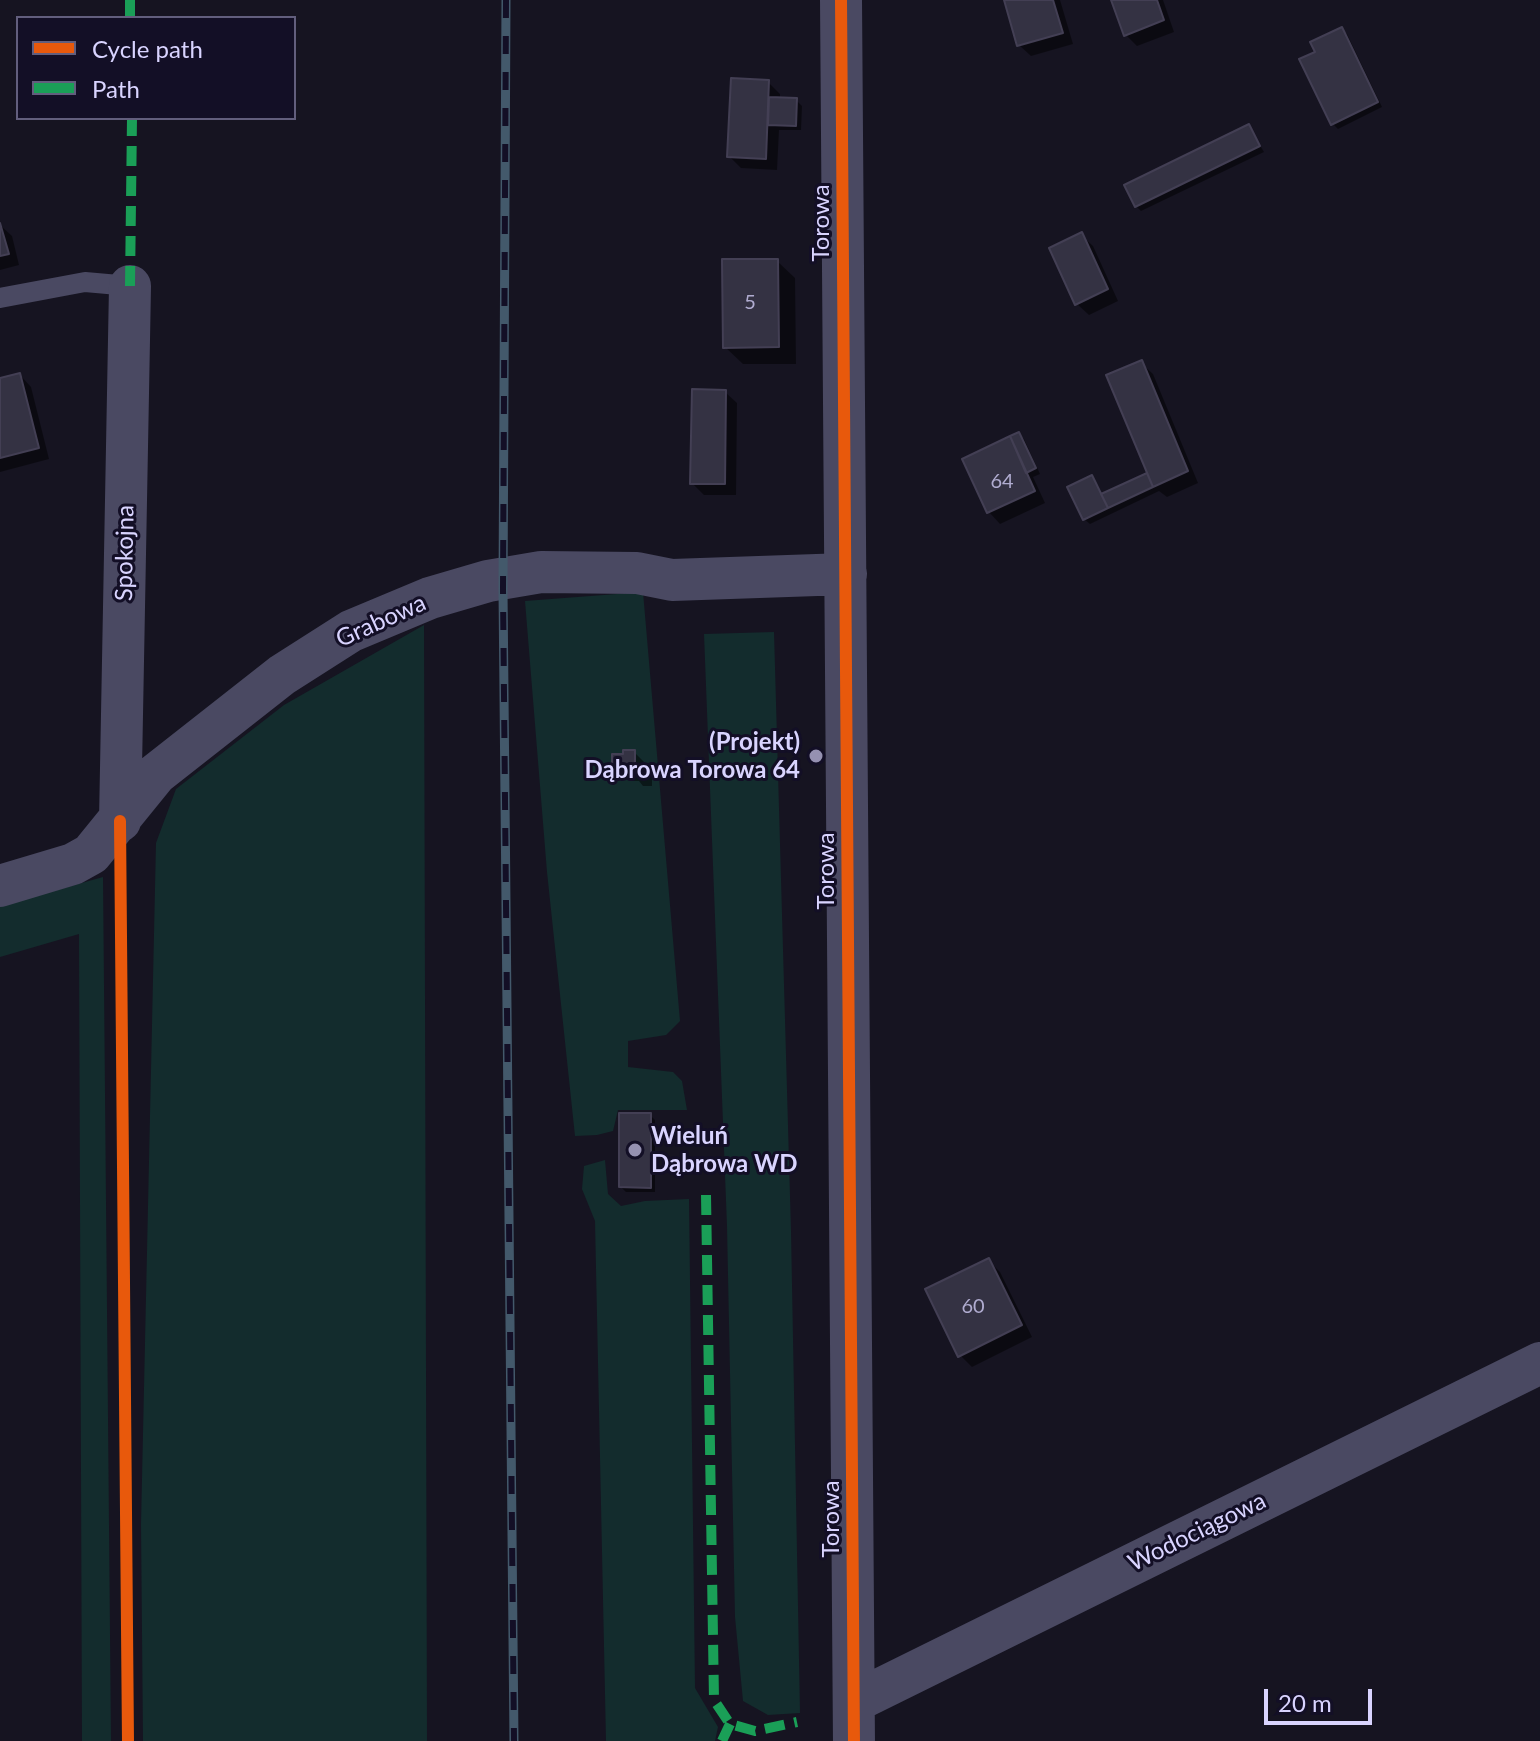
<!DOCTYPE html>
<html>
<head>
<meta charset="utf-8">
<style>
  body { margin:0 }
  #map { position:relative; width:1540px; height:1741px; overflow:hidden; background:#161421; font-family:Lato,sans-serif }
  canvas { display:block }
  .legend { position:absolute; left:16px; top:16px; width:280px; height:104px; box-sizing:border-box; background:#130f26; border:2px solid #625e7d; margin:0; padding:10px 14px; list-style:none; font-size:24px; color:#d9d4ff }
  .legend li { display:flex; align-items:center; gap:16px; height:40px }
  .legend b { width:40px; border:2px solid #625e7d }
  .scale { position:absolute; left:1264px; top:1689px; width:108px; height:36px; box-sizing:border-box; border:4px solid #d9d4ff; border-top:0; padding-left:10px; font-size:24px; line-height:28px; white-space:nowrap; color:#d9d4ff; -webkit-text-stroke:6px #130f26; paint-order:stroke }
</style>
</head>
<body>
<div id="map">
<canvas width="1540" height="1741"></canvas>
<ul class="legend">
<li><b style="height:10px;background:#e8590c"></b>Cycle path</li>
<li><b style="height:10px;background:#1a9f57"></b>Path</li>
</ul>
<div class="scale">20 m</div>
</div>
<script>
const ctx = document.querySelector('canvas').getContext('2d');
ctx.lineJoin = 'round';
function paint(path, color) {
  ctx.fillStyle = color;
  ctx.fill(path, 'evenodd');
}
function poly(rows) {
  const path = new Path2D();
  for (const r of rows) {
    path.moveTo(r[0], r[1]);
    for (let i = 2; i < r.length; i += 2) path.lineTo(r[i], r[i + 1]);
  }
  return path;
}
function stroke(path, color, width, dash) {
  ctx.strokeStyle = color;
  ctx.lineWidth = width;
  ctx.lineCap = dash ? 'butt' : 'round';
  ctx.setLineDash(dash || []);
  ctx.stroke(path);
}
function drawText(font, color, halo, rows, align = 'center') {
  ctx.font = font + ' Lato,sans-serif';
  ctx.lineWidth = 6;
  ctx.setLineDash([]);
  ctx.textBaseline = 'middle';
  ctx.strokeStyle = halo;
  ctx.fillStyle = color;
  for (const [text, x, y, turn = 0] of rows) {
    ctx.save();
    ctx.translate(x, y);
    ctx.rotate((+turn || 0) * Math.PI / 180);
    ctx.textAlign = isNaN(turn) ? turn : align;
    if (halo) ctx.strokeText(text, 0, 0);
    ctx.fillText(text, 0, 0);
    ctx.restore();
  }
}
paint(poly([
  [643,592,680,1021,666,1035,628,1041,628,1067,673,1072,682,1081,687,1110,618,1110,613,1131,597,1135,575,1136,547,872,525,601],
  [424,625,427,1741,143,1741,141,1524,156,843,176,789,284,705],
  [774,632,791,1231,800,1713,768,1715,743,1701,735,1617,727,1226,704,634],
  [103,877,111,1741,82,1741,79,934,0,957,0,906],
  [605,1160,608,1194,621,1206,645,1201,689,1199,695,1688,718,1727,715,1741,606,1741,595,1221,582,1189,584,1166]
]), '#132c2d');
paint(poly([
  [1006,0,1060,0,1073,44,1031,56,1019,45],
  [1113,0,1163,0,1174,32,1137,46,1126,35],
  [1341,29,1347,34,1382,107,1338,129,1333,124,1317,53],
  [768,82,780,94,780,100,796,100,802,106,801,130,779,130,777,170,741,168,730,157],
  [1248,126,1264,152,1141,211,1136,206],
  [0,225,12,236,19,265,0,270],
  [1081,235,1093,246,1118,301,1089,315,1077,304],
  [777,261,795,278,796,364,743,364,725,347],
  [1141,363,1153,374,1198,483,1167,497,1159,491,1090,524,1084,519,1091,477,1103,496,1147,475,1153,482],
  [20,375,31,387,49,459,0,472,0,380],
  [725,392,737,403,736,495,704,495,692,483],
  [1019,434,1024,439,1040,474,1033,477,1045,503,1000,524,989,512],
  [634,752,652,770,652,786,643,786,639,781,631,781,614,764],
  [650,1115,655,1120,655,1192,626,1192,621,1187],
  [988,1260,1000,1272,1032,1337,972,1367,960,1355]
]), '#0007');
const building = poly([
  [1004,0,1053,0,1063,33,1017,46,1004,0],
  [1111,0,1157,0,1164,20,1124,36,1111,0],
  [1342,27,1378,102,1331,125,1299,59,1315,52,1310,42,1342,27],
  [731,78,769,80,766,159,727,157,731,78],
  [769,97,797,98,796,126,768,125,769,97],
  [1249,124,1260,146,1135,207,1124,185,1249,124],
  [0,223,9,254,0,256,0,223],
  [1082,232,1108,289,1075,305,1049,248,1082,232],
  [722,259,778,259,779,347,723,348,722,259],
  [1142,360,1188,471,1153,487,1106,375,1142,360],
  [20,373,39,448,0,458,0,378,20,373],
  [692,389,726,390,725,484,690,484,692,389],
  [1019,432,1036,468,1026,473,1010,436,1019,432],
  [1010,436,1035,491,987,513,962,459,1010,436],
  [1147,473,1153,487,1108,508,1101,494,1147,473],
  [1092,475,1108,508,1083,520,1067,487,1092,475],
  [623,750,635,750,635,769,624,769,623,764,612,765,612,754,623,754,623,750],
  [619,1113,651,1113,651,1188,619,1187,619,1113],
  [989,1258,1022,1325,958,1357,925,1289,989,1258]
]);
paint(building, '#343243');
stroke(building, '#433f54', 2);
stroke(poly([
  [0,298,85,282,130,286]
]), '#4a4962', 20);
stroke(poly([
  [841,0,854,1741],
  [120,821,130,286],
  [0,886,73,864,91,854,156,774,282,675,351,631,430,598,488,581,541,572,637,573,672,580,846,574],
  [854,1702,1540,1363]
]), '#4a4962', 42);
const rail = poly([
  [506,0,503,590,514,1741]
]);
stroke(rail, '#43596b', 9);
stroke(rail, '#130f26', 6, [18]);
stroke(poly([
  [130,0,130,18],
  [130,286,132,118],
  [706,1195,714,1700,730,1724,755,1731,797,1722],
  [722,1741,730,1724]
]), '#1a9f57', 10, [20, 10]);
stroke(poly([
  [841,0,854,1741],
  [120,821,128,1741]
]), '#e8590c', 12);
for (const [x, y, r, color] of [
  [816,756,8,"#9591b1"],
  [635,1150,8,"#9591b1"]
]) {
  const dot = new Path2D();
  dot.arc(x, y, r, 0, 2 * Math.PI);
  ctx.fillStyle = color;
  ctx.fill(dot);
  stroke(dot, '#130f26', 3);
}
drawText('20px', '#b0acd0', null, [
  ["5",750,303],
  ["64",1002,482],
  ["60",973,1307]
]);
drawText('24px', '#d9d4ff', '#130f26', [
  ["Torowa",821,223,-90],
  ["Spokojna",125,553,-89],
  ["Grabowa",381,621,-24],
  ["Torowa",826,871,-90],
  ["Torowa",831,1519,-90],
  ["Wodociągowa",1197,1532,-26]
]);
drawText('bold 24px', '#d9d4ff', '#130f26', [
  ["(Projekt)",800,742],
  ["Dąbrowa Torowa 64",800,770],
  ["Wieluń",651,1136,"left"],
  ["Dąbrowa WD",651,1164,"left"]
], 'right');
</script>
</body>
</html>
